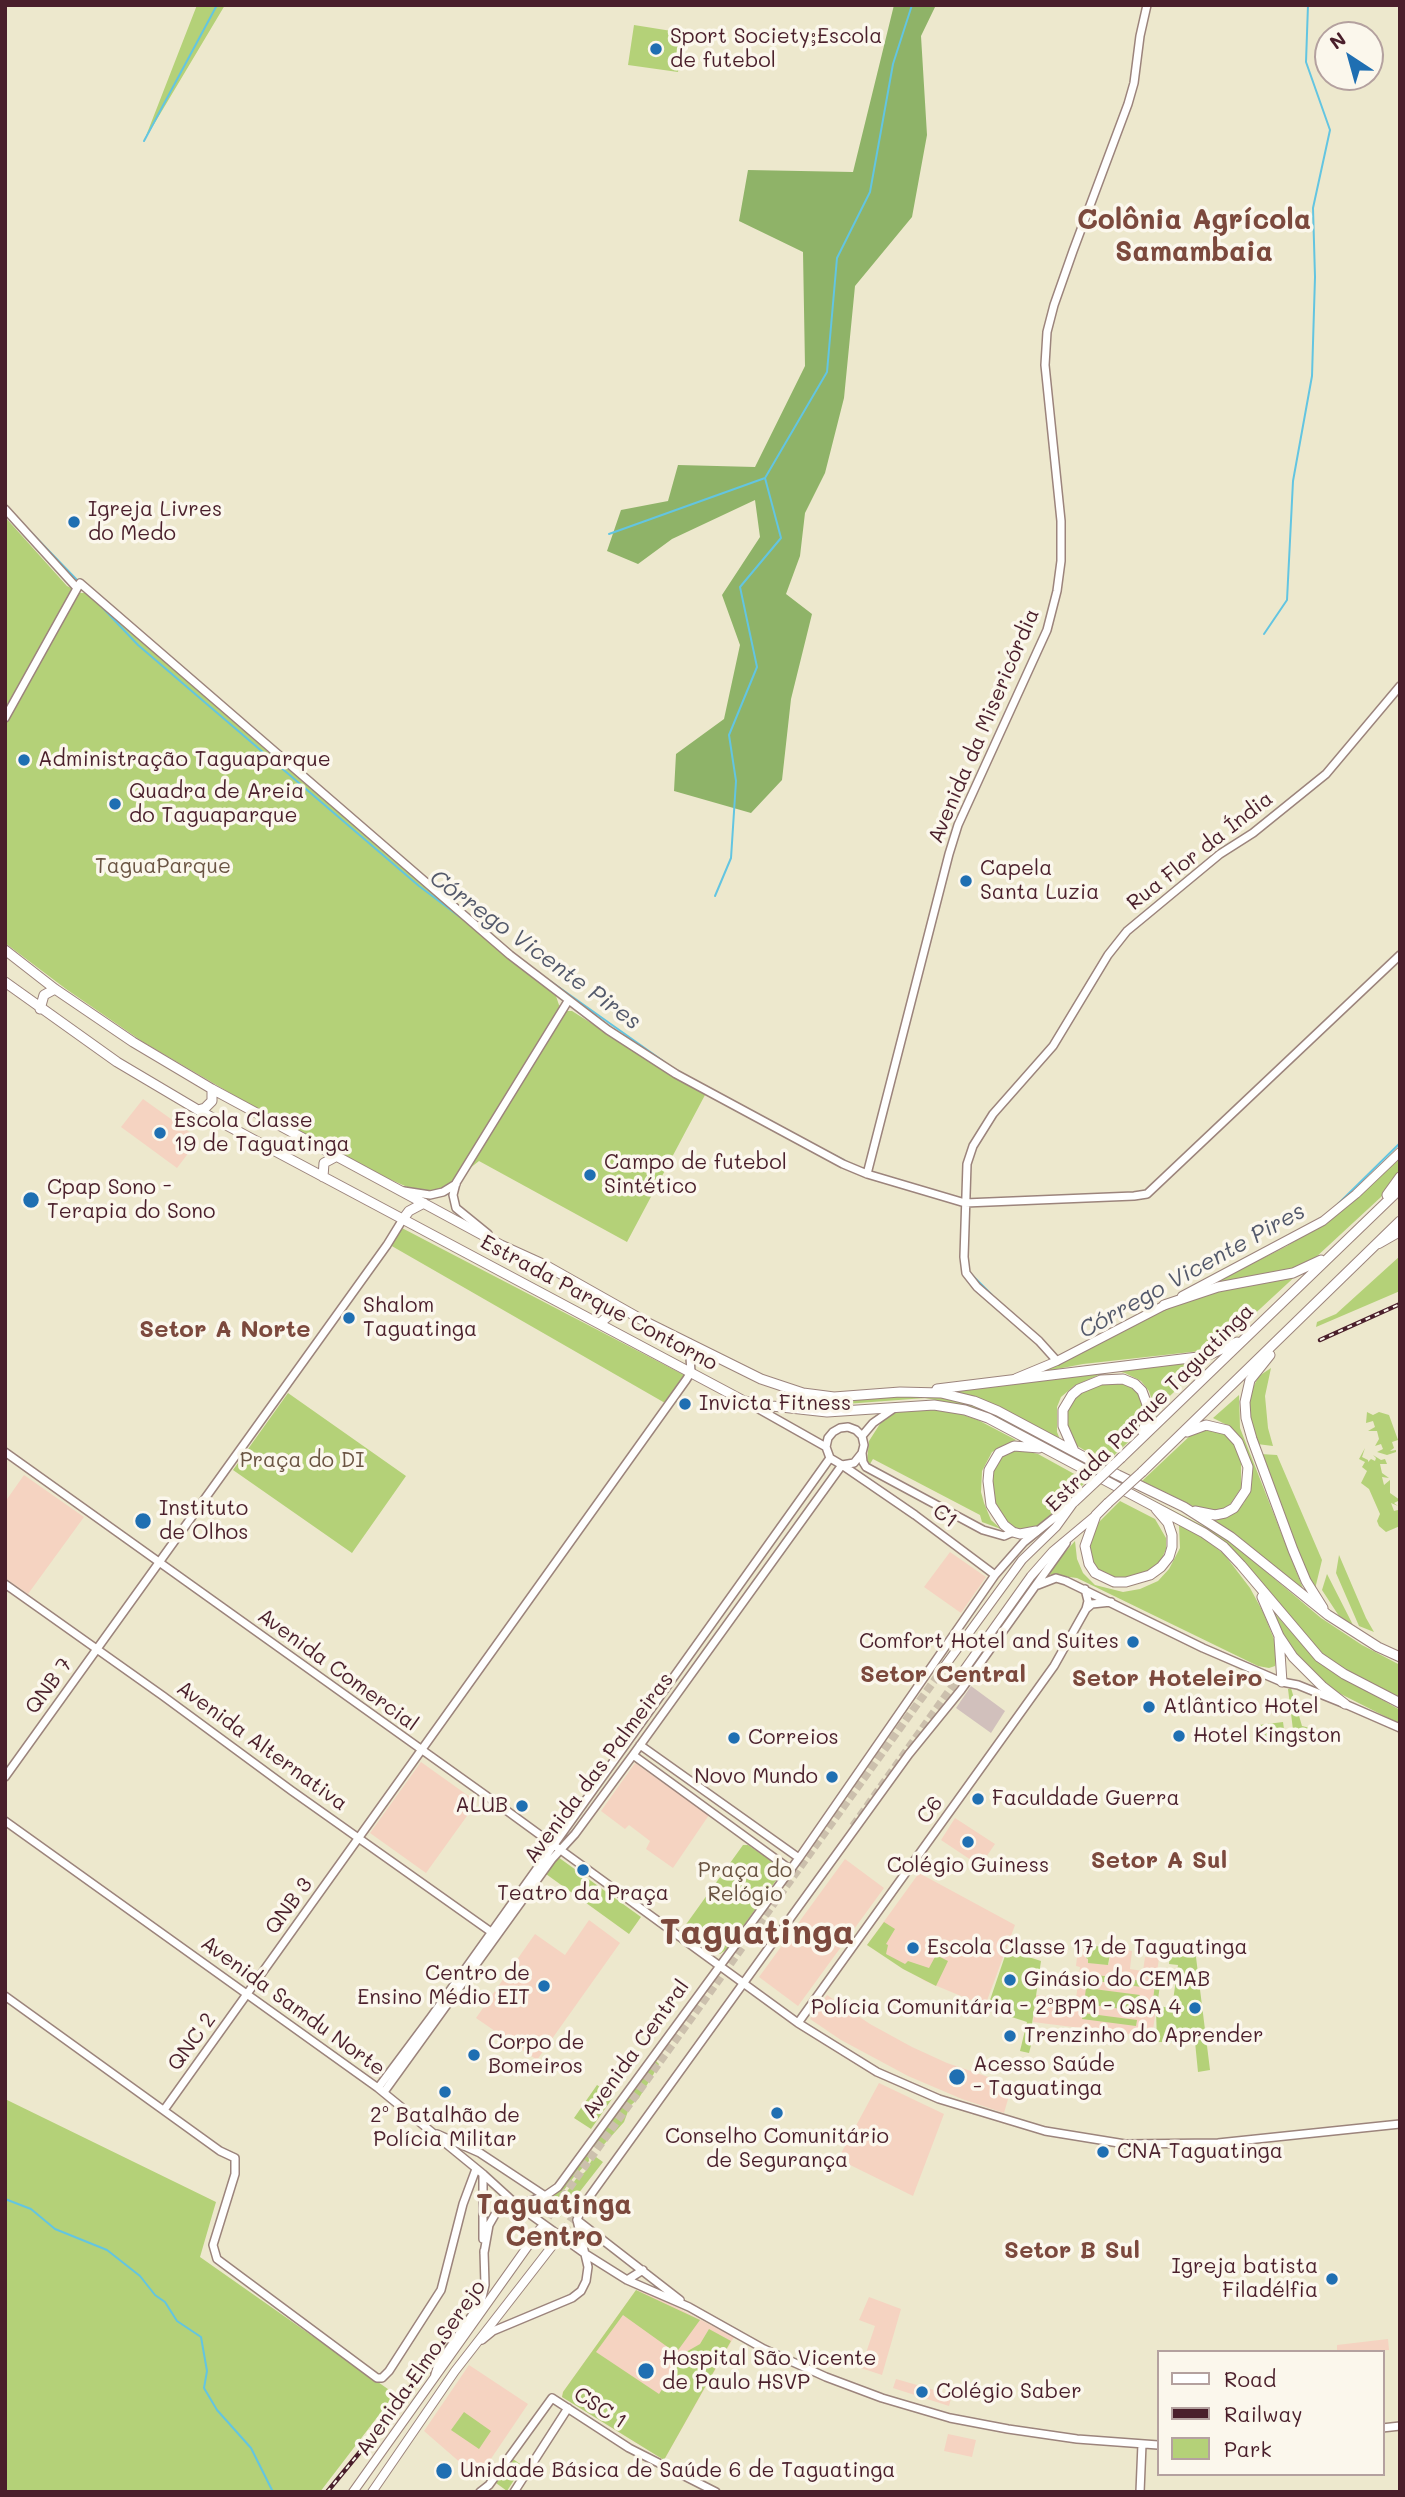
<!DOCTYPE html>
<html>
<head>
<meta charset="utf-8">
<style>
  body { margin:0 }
  #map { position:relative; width:1405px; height:2497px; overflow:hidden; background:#ede8cd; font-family:Mali,sans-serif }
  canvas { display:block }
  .frame { position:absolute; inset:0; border:7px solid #4a1f2b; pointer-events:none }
  .legend { position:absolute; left:1157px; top:2350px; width:228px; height:126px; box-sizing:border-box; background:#fbf7ec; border:2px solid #b4a19f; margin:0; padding:9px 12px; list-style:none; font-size:21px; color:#4a1f2b }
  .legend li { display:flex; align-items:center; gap:14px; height:35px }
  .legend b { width:35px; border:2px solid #b4a19f }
  .north { position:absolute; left:1314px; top:21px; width:70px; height:70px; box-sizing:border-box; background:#fbf7ec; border:2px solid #b4a19f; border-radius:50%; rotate:324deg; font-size:19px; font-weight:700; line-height:28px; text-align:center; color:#4a1f2b }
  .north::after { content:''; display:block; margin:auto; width:24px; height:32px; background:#1f6fb2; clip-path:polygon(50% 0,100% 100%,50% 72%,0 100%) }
</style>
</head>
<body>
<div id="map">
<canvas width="1405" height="2497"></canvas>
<div class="frame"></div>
<ul class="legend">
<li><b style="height:9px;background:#fff"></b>Road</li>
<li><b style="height:9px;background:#4a1f2b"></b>Railway</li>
<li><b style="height:19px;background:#b4d178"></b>Park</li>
</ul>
<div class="north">N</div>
</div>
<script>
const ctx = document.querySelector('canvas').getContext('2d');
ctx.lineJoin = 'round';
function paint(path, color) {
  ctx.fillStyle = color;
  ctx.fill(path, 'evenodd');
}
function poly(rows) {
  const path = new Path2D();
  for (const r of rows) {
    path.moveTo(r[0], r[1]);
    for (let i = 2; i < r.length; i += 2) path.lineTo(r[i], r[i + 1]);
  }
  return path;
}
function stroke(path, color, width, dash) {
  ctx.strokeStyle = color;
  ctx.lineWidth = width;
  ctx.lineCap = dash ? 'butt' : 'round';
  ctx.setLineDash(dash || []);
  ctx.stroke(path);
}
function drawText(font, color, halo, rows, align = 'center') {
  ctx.font = font + ' Mali,sans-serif';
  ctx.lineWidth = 7;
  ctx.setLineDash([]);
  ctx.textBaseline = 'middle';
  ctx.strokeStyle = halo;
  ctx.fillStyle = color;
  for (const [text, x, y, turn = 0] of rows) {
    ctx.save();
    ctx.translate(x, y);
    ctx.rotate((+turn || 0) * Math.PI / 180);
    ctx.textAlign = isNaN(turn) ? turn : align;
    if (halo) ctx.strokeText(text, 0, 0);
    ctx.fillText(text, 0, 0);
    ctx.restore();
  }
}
paint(poly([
  [143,1099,199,1139,177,1168,121,1127],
  [24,1475,84,1517,28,1594,5,1578,5,1502],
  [950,1552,986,1577,961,1613,924,1587],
  [421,1762,477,1802,426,1873,370,1833],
  [635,1763,709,1815,673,1868,646,1849,650,1841,629,1825,625,1829,601,1811],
  [955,1818,995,1844,980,1866,941,1840],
  [845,1859,884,1888,798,2006,759,1977],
  [919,1873,1015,1925,985,2006,925,1981,867,1945],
  [589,1920,620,1943,537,2060,476,2018,535,1934,565,1955],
  [1084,1944,1088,1945,1086,1958,1089,1959,1088,1962,1109,1964,1111,1948,1132,1951,1130,1969,1143,1971,1145,1957,1159,1958,1152,2008,1156,2009,1152,2037,1033,2022,1036,1995,1076,1999,1080,1967,1076,1966,1077,1957,1082,1957],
  [827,1995,870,2024,912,2047,947,2063,1012,2085,1004,2113,962,2099,908,2076,841,2040,810,2019],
  [879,2083,944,2114,913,2196,838,2159],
  [636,2290,651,2294,734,2337,664,2460,562,2397,563,2392],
  [869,2297,901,2309,882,2375,861,2368,875,2326,859,2320],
  [1388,2339,1389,2350,1337,2352,1337,2345],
  [469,2365,528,2404,478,2478,424,2431],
  [896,2379,952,2395,949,2406,893,2388],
  [948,2434,976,2440,972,2457,944,2451]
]), '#f5d3c1');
paint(poly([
  [971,1686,1005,1711,991,1733,956,1708]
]), '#d1c0bc');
paint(poly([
  [197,5,225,5,144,141],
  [634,25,684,33,678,72,628,65],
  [5,517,67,586,81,593,86,593,275,758,556,996,559,1005,566,1011,572,1011,705,1095,627,1242,479,1161,446,1187,436,1191,426,1192,414,1190,387,1178,242,1100,143,1042,66,989,5,943],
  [1400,1158,1400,1171,1381,1197,1221,1345,1209,1350,1083,1364,1031,1374,1287,1246,1344,1209],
  [400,1227,686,1376,665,1403,390,1245],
  [1400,1256,1400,1291,1316,1327,1317,1322,1336,1314],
  [1210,1358,1155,1410,1149,1391,1141,1381,1125,1373,1118,1371,1101,1374,1074,1386,1061,1397,1057,1407,1057,1432,1061,1442,981,1399,956,1392,923,1391],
  [1271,1368,1265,1396,1268,1428,1273,1446,1257,1444,1250,1414,1249,1395,1259,1376],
  [1119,1382,1132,1386,1137,1391,1145,1412,1140,1431,1106,1463,1074,1444,1065,1425,1068,1404,1074,1396,1096,1384],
  [288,1393,406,1476,352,1553,233,1470],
  [923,1394,966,1401,1010,1422,1096,1471,1225,1537,1321,1618,1362,1645,1400,1665,1400,1699,1329,1662,1222,1542,1008,1425,966,1406,925,1398,832,1405,817,1400,838,1401],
  [1239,1395,1240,1428,1304,1591,1240,1538,1210,1521,1229,1515,1244,1503,1251,1484,1251,1465,1242,1440,1227,1425,1213,1418],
  [930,1408,952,1411,978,1420,1016,1440,992,1452,982,1471,981,1492,984,1503,991,1520,1001,1529,982,1522,980,1515,873,1459,870,1464,867,1461,869,1441,885,1416,897,1410],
  [1367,1412,1373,1415,1379,1412,1389,1415,1398,1440,1392,1442,1394,1448,1390,1451,1396,1450,1396,1452,1387,1455,1377,1452,1383,1449,1381,1444,1375,1446,1379,1439,1377,1431,1368,1431,1375,1427,1373,1421,1366,1423],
  [1209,1430,1227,1435,1234,1442,1241,1463,1241,1488,1227,1509,1209,1512,1199,1509,1142,1481,1193,1433],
  [1365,1448,1362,1457,1368,1460,1368,1462,1371,1459,1375,1461,1376,1458,1373,1455,1381,1460,1385,1459,1387,1464,1380,1464,1382,1473,1389,1478,1382,1477,1384,1485,1390,1480,1390,1493,1400,1500,1394,1503,1398,1506,1391,1503,1394,1511,1398,1510,1400,1512,1400,1526,1386,1532,1379,1526,1377,1521,1380,1514,1369,1489,1361,1483,1367,1471,1362,1467,1365,1462,1359,1459],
  [1017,1449,1038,1454,1087,1481,1039,1526,1032,1529,1013,1528,998,1515,990,1482,994,1463,1003,1454],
  [1260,1454,1277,1455,1322,1560,1315,1589,1306,1573],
  [1120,1501,1155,1519,1166,1538,1166,1549,1160,1563,1142,1576,1118,1579,1098,1571,1086,1549,1093,1528],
  [1179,1525,1202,1537,1224,1554,1250,1588,1263,1612,1278,1649,1275,1666,1269,1668,1258,1666,1077,1578,1046,1574,1075,1541,1077,1559,1083,1573,1095,1585,1123,1592,1140,1589,1158,1581,1169,1569,1180,1548],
  [1339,1555,1366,1618,1374,1632,1359,1626,1336,1573],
  [1327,1574,1353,1625,1339,1616,1322,1590],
  [1271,1609,1314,1658,1327,1668,1400,1710,1400,1724,1329,1688,1314,1676,1288,1645],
  [1291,1688,1302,1726,1330,1733,1341,1732,1342,1735,1294,1738,1288,1689],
  [1283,1722,1285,1736,1261,1739,1259,1725],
  [743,1845,748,1845,780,1867,782,1872,726,1950,720,1954,714,1954,683,1934,682,1930],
  [558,1857,641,1917,629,1934,546,1874],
  [884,1922,895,1929,886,1944,888,1945,886,1954,905,1964,908,1961,929,1968,936,1955,948,1961,936,1986,903,1969,867,1945],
  [1088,1945,1111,1948,1108,1965,1088,1963,1088,1959,1086,1958],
  [1184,1949,1195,1949,1210,2070,1198,2072,1195,2042,1157,2042,1156,2009,1152,2008,1155,1984,1160,1985,1157,2006,1172,2008,1178,1965,1169,1964,1170,1952,1184,1952],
  [1007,1950,1041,1961,1032,2024,1036,2026,1029,2053,1020,2051,1027,2022,987,2009],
  [1088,1974,1143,1981,1142,1987,1088,1980],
  [1086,1988,1140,1995,1138,2011,1084,2004],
  [1083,2013,1137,2020,1136,2026,1082,2019],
  [677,2030,656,2061,659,2064,653,2075,639,2098,630,2106,624,2122,599,2150,592,2145],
  [597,2085,614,2096,591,2129,574,2118],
  [5,2099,216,2202,200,2257,395,2394,320,2492,5,2492],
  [588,2150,589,2161,573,2178,549,2210,540,2203,554,2196],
  [596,2157,603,2162,560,2217,552,2212,576,2179,585,2172,593,2158],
  [636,2290,700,2320,676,2353,623,2315,596,2352,659,2394,686,2352,700,2344,709,2329,731,2341,664,2460,562,2397,563,2392],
  [464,2412,491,2431,479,2449,451,2430],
  [513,2459,523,2466,507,2491,496,2483]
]), '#b4d178');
paint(poly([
  [894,5,936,5,921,36,927,135,912,217,855,286,844,398,825,473,805,513,800,556,786,594,812,614,791,699,782,780,751,813,674,791,676,754,724,719,740,645,722,595,760,537,755,500,672,539,638,564,607,551,621,510,668,501,678,465,755,467,805,366,803,252,739,221,748,170,853,172]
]), '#8fb368');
stroke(poly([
  [144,141,217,5],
  [20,521,77,580],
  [609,534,765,478,827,372,837,258,870,192,893,64,912,5],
  [100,605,138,645,419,886,460,917],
  [1264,634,1287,600,1293,481,1312,376,1315,277,1313,208,1330,130,1306,62,1308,5],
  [715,896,731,858,736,781,729,735,757,667,740,587,781,538,765,478],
  [550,981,663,1061],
  [830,1153,847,1162],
  [1338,1204,1400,1143],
  [971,1274,992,1295],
  [5,2199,31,2209,55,2229,107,2250,140,2276,155,2295,165,2302,177,2321,201,2337,207,2371,204,2388,217,2410,251,2448,273,2492]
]), '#63c5e1', 2);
stroke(poly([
  [853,1826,959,1677],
  [541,2227,944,1667],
  [556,2241,581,2206]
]), '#ccc0ad', 8, [8, 4]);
const secondary = poly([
  [5,509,77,588],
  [5,718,80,583,510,955,608,1030,676,1074,843,1164,867,1174,965,1203,1134,1196,1147,1194,1400,955],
  [867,1174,949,854,958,825,1047,630,1057,591,1061,561,1061,521,1045,365,1047,332,1054,305,1073,251,1128,104,1134,83,1140,36,1147,5],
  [404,1191,430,1195,443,1192,456,1184],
  [488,1234,456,1208,453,1195,456,1183,568,1001],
  [1057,1361,1039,1341,977,1287,966,1273,964,1257,967,1164,973,1146,993,1114,1053,1046,1108,955,1127,931,1220,854,1253,833,1326,774,1400,686],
  [748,1403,826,1447,830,1458,842,1465,854,1463,862,1453,864,1445,862,1436,856,1430,848,1427,840,1428,833,1432,828,1438,826,1447],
  [862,1436,873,1423,893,1409],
  [5,1452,488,1797,798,2023,877,2072,939,2099,1045,2131,1125,2144,1218,2143,1400,2124],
  [862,1453,863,1462,866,1467,983,1530,1004,1536,1013,1532],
  [5,1584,163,1696,292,1791,494,1934],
  [1038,1585,1056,1578,1066,1581,1203,1648,1282,1682,1298,1685,1345,1704,1400,1728],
  [1086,1609,1092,1604,1111,1602],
  [640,1745,799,1858],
  [633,1755,791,1870],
  [5,1777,387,1245,403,1219],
  [5,1821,378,2088,483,2174,517,2205,584,2253,627,2280,689,2307,764,2349,826,2377,882,2398,950,2418,1008,2429,1077,2439,1158,2445],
  [5,1996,220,2151,235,2158,235,2174,213,2245,217,2259,377,2378,382,2378,389,2371,441,2290,463,2204,476,2169],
  [798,2023,1054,1666,1086,1609,1088,1601,1085,1589],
  [378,2088,431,2017,830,1458],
  [384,2092,552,1859,575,1834,633,1755,842,1465,915,1515,995,1575],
  [164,2110,686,1380,691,1372,689,1343],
  [437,2134,480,2153,545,2196],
  [483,2174,483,2239],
  [577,2220,582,2207,794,1913,909,1754,961,1690,1066,1543],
  [577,2220,680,2300],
  [484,2253,489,2225,497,2211,505,2207,517,2205,545,2196,558,2187,799,1858,995,1575,1024,1542,1069,1506],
  [627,2280,643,2270],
  [482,2340,493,2331,572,2298,581,2291,586,2281,588,2267,577,2220],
  [435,2374,438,2365,481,2302,485,2285,484,2251],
  [1382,2428,1400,2426],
  [480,2492,489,2485,552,2398,629,2448,716,2492],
  [514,2492,568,2408],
  [1140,2492,1142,2444]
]);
const primary = poly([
  [1379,1244,1400,1232],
  [1182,1296,1323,1221,1356,1194,1400,1152],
  [1016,1378,1057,1361,1167,1304],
  [944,1667,1022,1560,1056,1527,1074,1502],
  [959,1677,1031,1576,1053,1551,1096,1515],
  [353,2492,540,2229],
  [372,2492,455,2371,556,2241]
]);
const highway = poly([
  [5,950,55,989,133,1042,212,1089,501,1245,545,1265,646,1322,761,1379,803,1393,834,1397,900,1392,941,1393,974,1401,998,1411,1118,1475,1184,1507,1231,1537,1328,1615,1378,1647,1400,1657],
  [5,982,117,1062,198,1110,744,1401,772,1406,827,1412,934,1405,965,1410,988,1418,1204,1533,1224,1547,1241,1565,1319,1657,1344,1674,1400,1703],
  [40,1009,44,995,55,989],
  [198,1110,205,1108,212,1101,212,1089],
  [323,1177,324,1163,337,1156],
  [1387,1195,1400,1177],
  [403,1219,409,1211,424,1203],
  [1164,1305,1218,1287,1293,1273,1321,1260],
  [600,1323,613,1312,614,1304],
  [1270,1355,1250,1380,1245,1402,1246,1418,1252,1439,1293,1550,1306,1581,1323,1608],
  [937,1389,1198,1357,1211,1354,1237,1342],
  [1187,1432,1206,1425,1227,1430,1238,1442,1248,1467,1246,1490,1234,1508,1225,1513,1215,1515,1195,1511],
  [1074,1451,1063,1426,1063,1410,1072,1395,1079,1389,1101,1380,1123,1379,1135,1384,1142,1391,1149,1410,1143,1432],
  [1121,1458,1400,1189],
  [1142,1472,1400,1221],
  [1108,1503,1096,1515,1085,1546,1089,1564,1095,1573,1114,1582,1126,1582,1150,1575,1161,1567,1169,1557,1172,1547,1172,1535,1168,1523,1156,1509],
  [1036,1531,1020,1534,1013,1532,1004,1525,991,1505,988,1481,989,1470,999,1453,1014,1446,1039,1448],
  [1262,1597,1279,1636,1293,1657,1322,1686,1345,1704],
  [1279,1638,1282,1682]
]);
stroke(secondary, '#9c847c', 10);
stroke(primary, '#9c847c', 10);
stroke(highway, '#9c847c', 11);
stroke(secondary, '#fff', 7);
stroke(primary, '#fff', 8);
stroke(highway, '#fff', 9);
const rail = poly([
  [1320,1340,1400,1304],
  [327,2492,388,2418,451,2332]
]);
stroke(rail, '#4a1f2b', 4.5);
stroke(rail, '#fbf7ec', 2, [5]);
const highwayBridge = poly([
  [1074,1502,1121,1458],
  [1108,1503,1142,1472]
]);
stroke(highwayBridge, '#9c847c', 11, []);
stroke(highwayBridge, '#fff', 9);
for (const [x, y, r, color] of [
  [656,49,7,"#1f6fb2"],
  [74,522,7,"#1f6fb2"],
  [24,760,7,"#1f6fb2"],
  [115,804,7,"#1f6fb2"],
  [966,881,7,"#1f6fb2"],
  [160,1133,7,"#1f6fb2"],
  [590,1175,7,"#1f6fb2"],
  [31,1200,9,"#1f6fb2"],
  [349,1318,7,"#1f6fb2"],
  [685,1404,7,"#1f6fb2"],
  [143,1521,9,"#1f6fb2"],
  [1133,1642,7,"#1f6fb2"],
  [1149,1707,7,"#1f6fb2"],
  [1179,1736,7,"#1f6fb2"],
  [734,1738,7,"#1f6fb2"],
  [832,1777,7,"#1f6fb2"],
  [978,1799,7,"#1f6fb2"],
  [522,1806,7,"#1f6fb2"],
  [968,1842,7,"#1f6fb2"],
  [583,1870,7,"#1f6fb2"],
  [913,1948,7,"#1f6fb2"],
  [1010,1980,7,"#1f6fb2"],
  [544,1986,7,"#1f6fb2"],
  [1195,2008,7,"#1f6fb2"],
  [1010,2036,7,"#1f6fb2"],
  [474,2055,7,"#1f6fb2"],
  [957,2077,9,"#1f6fb2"],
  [445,2092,7,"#1f6fb2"],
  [777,2113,7,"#1f6fb2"],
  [1103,2152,7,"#1f6fb2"],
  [1332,2279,7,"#1f6fb2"],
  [646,2371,9,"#1f6fb2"],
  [922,2392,7,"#1f6fb2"],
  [444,2471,9,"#1f6fb2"]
]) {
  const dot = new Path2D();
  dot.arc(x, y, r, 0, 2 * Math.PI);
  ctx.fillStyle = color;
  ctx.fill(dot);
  stroke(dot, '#fbf7ec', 2.5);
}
drawText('21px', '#4a1f2b', '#fbf7ec', [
  ["Sport Society;Escola",670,37],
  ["de futebol",670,61],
  ["Igreja Livres",88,510],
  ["do Medo",88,534],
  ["Administração Taguaparque",38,760],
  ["Quadra de Areia",129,792],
  ["do Taguaparque",129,816],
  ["Capela",980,869],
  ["Santa Luzia",980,893],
  ["Escola Classe",174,1121],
  ["19 de Taguatinga",174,1145],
  ["Campo de futebol",604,1163],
  ["Sintético",604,1187],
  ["Cpap Sono -",47,1188],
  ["Terapia do Sono",47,1212],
  ["Shalom",363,1306],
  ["Taguatinga",363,1330],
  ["Invicta Fitness",699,1404],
  ["Instituto",159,1509],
  ["de Olhos",159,1533],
  ["Comfort Hotel and Suites",1119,1642,"right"],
  ["Atlântico Hotel",1163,1707],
  ["Hotel Kingston",1193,1736],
  ["Correios",748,1738],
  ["Novo Mundo",818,1777,"right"],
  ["Faculdade Guerra",992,1799],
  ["ALUB",508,1806,"right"],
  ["Colégio Guiness",968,1866,"center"],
  ["Teatro da Praça",583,1894,"center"],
  ["Escola Classe 17 de Taguatinga",927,1948],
  ["Centro de",530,1974,"right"],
  ["Ensino Médio EIT",530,1998,"right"],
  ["Ginásio do CEMAB",1024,1980],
  ["Polícia Comunitária - 2ºBPM - QSA 4",1181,2008,"right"],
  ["Trenzinho do Aprender",1024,2036],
  ["Corpo de",488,2043],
  ["Bomeiros",488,2067],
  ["Acesso Saúde",973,2065],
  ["- Taguatinga",973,2089],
  ["2º Batalhão de",445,2116,"center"],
  ["Polícia Militar",445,2140,"center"],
  ["Conselho Comunitário",777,2137,"center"],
  ["de Segurança",777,2161,"center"],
  ["CNA Taguatinga",1117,2152],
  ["Igreja batista",1318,2267,"right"],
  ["Filadélfia",1318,2291,"right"],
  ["Hospital São Vicente",662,2359],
  ["de Paulo HSVP",662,2383],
  ["Colégio Saber",936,2392],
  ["Unidade Básica de Saúde 6 de Taguatinga",460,2471]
], 'left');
drawText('21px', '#4a1f2b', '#fbf7ec', [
  ["Avenida da Misericórdia",984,726,-67],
  ["Rua Flor da Índia",1200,851,-38],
  ["Estrada Parque Contorno",599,1303,28],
  ["Estrada Parque Taguatinga",1150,1408,-45],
  ["C1",945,1516,36],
  ["Avenida Comercial",338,1670,36],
  ["QNB 7",49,1686,-54],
  ["Avenida Alternativa",262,1746,36],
  ["Avenida das Palmeiras",599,1768,-53],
  ["C6",930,1810,-54],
  ["QNB 3",289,1906,-54],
  ["Avenida Samdu Norte",293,2006,36],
  ["QNC 2",192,2042,-54],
  ["Avenida Central",636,2049,-54],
  ["Avenida Elmo Serejo",421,2368,-55],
  ["CSC 1",600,2408,33]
]);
drawText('21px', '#6a5442', '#fbf7ec', [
  ["TaguaParque",163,867],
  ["Praça do DI",302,1461],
  ["Praça do",745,1871],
  ["Relógio",745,1895]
]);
drawText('italic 23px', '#53596b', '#fbf7ec', [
  ["Córrego Vicente Pires",535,950,36],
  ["Córrego Vicente Pires",1192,1271,-29]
]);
drawText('bold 24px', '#7c493d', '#fbf7ec', [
  ["Setor A Norte",225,1330],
  ["Setor Central",943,1675],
  ["Setor Hoteleiro",1167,1679],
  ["Setor A Sul",1159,1861],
  ["Setor B Sul",1072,2251]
]);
drawText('bold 28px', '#7c493d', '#fbf7ec', [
  ["Colônia Agrícola",1194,220],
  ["Samambaia",1194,252],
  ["Taguatinga",554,2205],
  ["Centro",554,2237]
]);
drawText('bold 35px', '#7c493d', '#fbf7ec', [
  ["Taguatinga",757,1933]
]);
</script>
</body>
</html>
